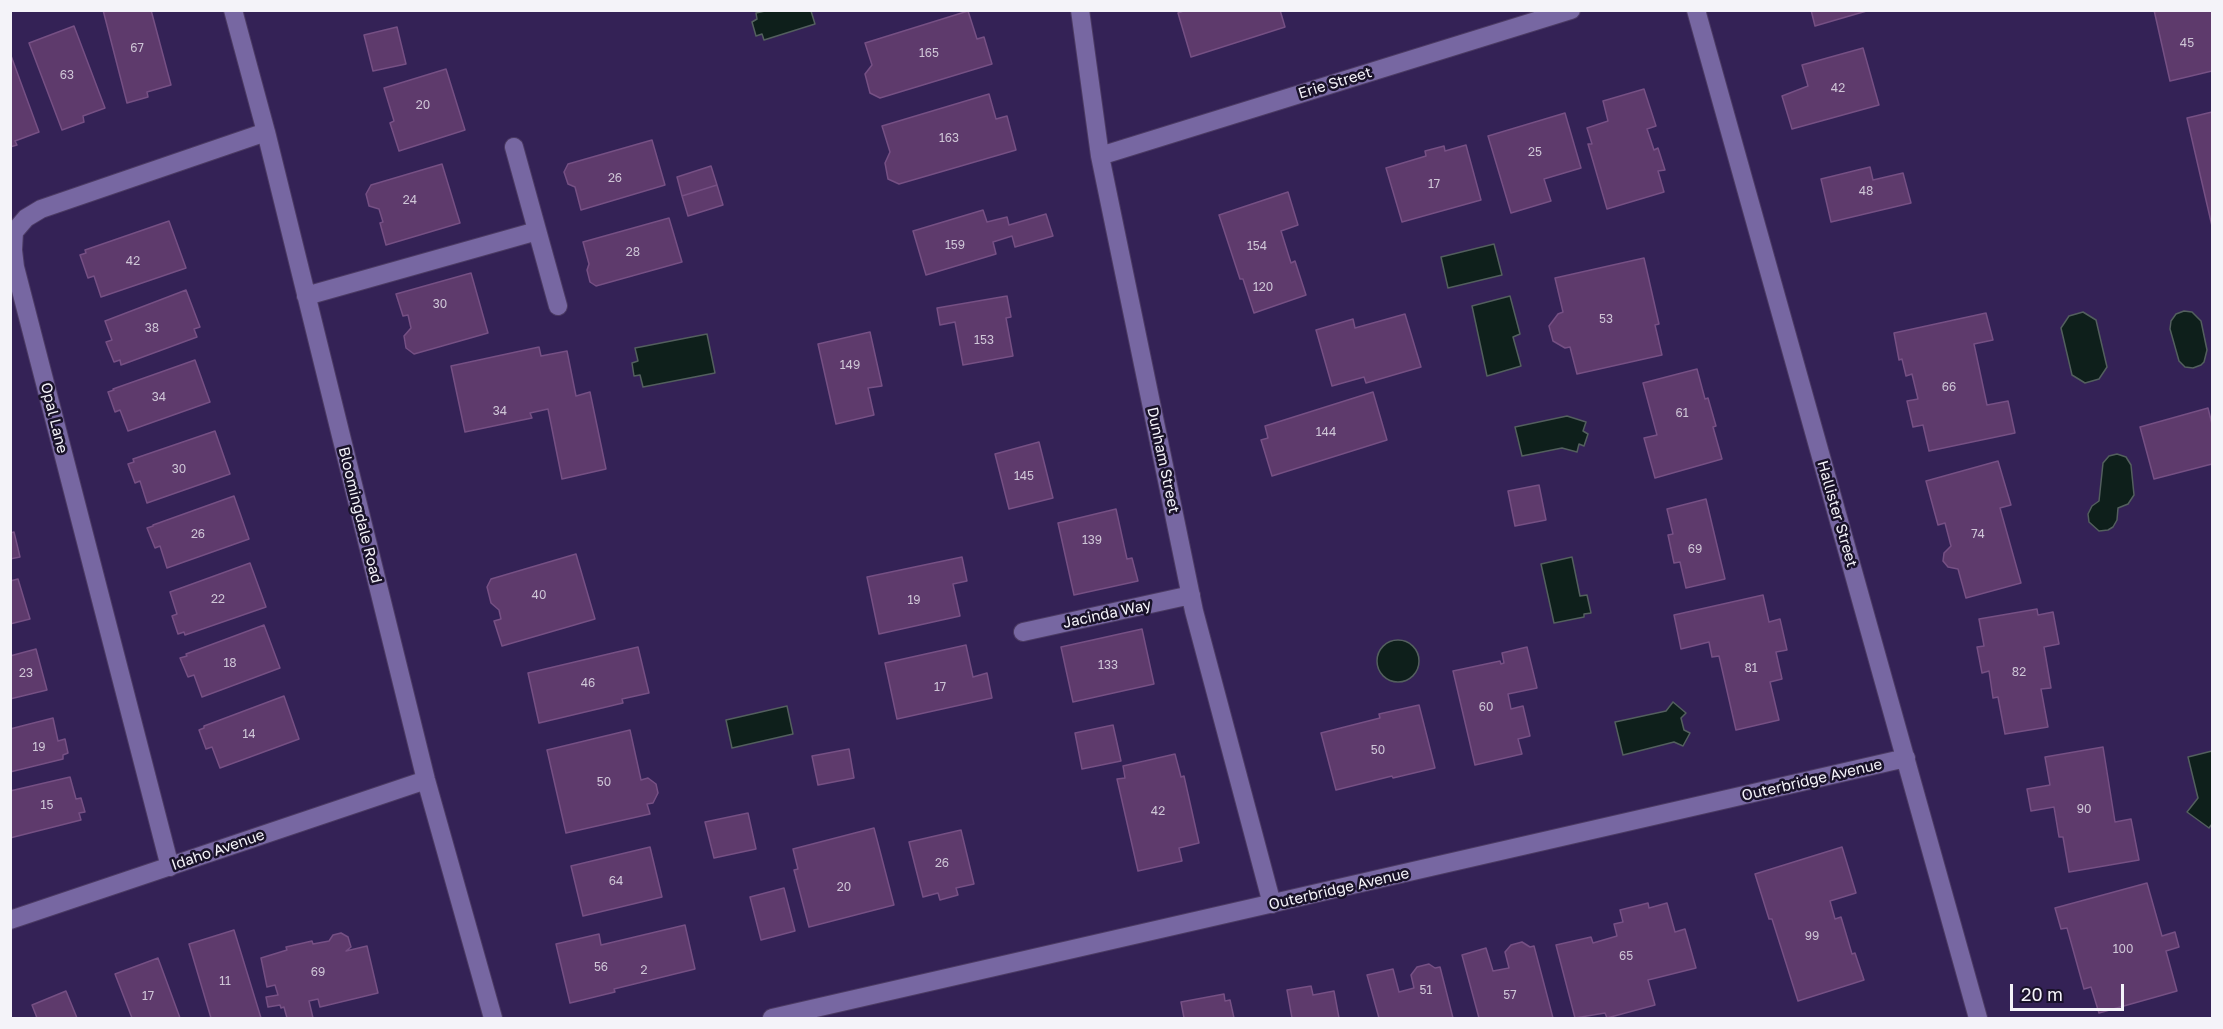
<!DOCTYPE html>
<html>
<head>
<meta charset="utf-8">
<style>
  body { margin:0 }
  #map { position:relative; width:2223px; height:1029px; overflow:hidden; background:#342256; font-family:"Golos Text",sans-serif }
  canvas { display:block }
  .frame { position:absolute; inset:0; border:12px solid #f4f3f9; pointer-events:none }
  .scale { position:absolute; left:2010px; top:984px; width:114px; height:27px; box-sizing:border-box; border:3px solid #f4f3f9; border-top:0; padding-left:8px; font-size:18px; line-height:21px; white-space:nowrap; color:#f4f3f9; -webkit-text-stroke:4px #191229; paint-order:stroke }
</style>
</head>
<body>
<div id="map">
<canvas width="2223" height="1029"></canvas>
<div class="frame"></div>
<div class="scale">20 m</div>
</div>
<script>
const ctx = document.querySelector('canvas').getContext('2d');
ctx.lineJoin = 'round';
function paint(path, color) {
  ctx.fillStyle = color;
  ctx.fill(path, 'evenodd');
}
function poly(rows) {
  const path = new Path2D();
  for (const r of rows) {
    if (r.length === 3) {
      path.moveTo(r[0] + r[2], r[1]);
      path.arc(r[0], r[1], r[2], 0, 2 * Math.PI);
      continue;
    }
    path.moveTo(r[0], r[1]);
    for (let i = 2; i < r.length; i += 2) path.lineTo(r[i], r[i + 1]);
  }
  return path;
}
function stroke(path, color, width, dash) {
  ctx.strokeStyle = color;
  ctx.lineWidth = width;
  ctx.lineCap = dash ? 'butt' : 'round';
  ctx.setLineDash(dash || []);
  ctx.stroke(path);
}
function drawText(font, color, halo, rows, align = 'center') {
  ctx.font = font + ' "Golos Text",sans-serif';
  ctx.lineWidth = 5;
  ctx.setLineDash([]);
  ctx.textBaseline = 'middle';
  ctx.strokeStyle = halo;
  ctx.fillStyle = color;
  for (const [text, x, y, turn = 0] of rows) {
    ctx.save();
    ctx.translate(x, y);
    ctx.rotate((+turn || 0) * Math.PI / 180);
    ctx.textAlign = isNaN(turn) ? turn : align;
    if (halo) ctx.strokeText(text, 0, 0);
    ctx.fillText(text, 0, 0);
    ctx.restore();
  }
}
const water = poly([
  [811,11,815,24,764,40,762,34,756,36,752,22,757,19,756,13,765,11,811,11],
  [1494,244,1502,275,1448,288,1441,257,1494,244],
  [1510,296,1520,334,1513,337,1521,366,1487,376,1472,306,1510,296],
  [2184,311,2192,312,2201,321,2207,350,2204,362,2201,365,2193,368,2185,367,2179,361,2170,329,2171,321,2176,314,2184,311],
  [2083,312,2096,320,2107,367,2099,379,2085,383,2072,375,2061,328,2069,316,2083,312],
  [707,334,715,373,643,387,640,375,634,376,632,363,638,361,635,348,707,334],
  [1567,416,1586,422,1583,431,1588,434,1584,446,1579,444,1577,452,1562,448,1522,456,1515,427,1567,416],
  [2117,454,2126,457,2131,465,2134,495,2128,504,2118,508,2117,520,2113,527,2108,530,2099,531,2089,522,2088,514,2092,506,2099,501,2103,463,2109,456,2117,454],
  [1572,557,1580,596,1587,595,1591,613,1584,614,1584,617,1554,623,1541,564,1572,557],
  [1398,661,21],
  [1673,702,1686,713,1681,718,1684,730,1690,733,1683,746,1674,742,1623,755,1615,722,1666,711,1673,702],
  [787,706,793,734,732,748,726,720,787,706],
  [2212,751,2212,824,2209,828,2187,812,2198,798,2188,757,2212,751]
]);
paint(water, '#0e1f1b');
stroke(water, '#535f5e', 1.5);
const building = poly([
  [103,10,151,10,171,85,147,92,148,97,127,103,103,10],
  [1186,10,1280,10,1285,27,1191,57,1178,13,1186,10],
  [1811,10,1870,10,1815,26,1811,10],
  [2154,10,2212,10,2212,71,2170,81,2154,10],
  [968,11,977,39,984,37,992,64,880,98,870,93,865,74,872,65,865,43,968,11],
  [74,26,105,108,83,116,84,122,62,130,29,43,74,26],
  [397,27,406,64,373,71,364,35,397,27],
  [1863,48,1879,105,1792,129,1782,96,1808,86,1802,65,1863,48],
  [10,53,39,132,15,141,17,145,10,147,10,53],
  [446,69,465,130,399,151,390,123,394,121,384,88,446,69],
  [1644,89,1656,126,1647,129,1654,150,1658,148,1665,170,1658,171,1664,192,1607,209,1588,144,1592,144,1587,128,1608,121,1603,101,1644,89],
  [989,94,996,119,1007,116,1016,150,899,184,888,179,885,163,890,152,882,126,989,94],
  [2212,112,2212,226,2187,118,2212,112],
  [1565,113,1581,168,1544,179,1551,201,1511,213,1488,136,1565,113],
  [652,140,665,185,581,210,575,187,568,184,564,172,568,164,652,140],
  [1466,145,1481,200,1402,222,1386,168,1426,156,1425,151,1444,146,1445,151,1466,145],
  [442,164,460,223,386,245,380,223,383,222,379,209,369,206,366,194,371,185,442,164],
  [711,166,717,185,682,196,677,177,711,166],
  [1870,167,1873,180,1903,173,1911,203,1831,222,1821,179,1870,167],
  [717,185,723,205,688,216,682,196,717,185],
  [1288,192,1298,225,1281,231,1291,263,1295,261,1306,295,1254,313,1243,279,1240,279,1219,215,1288,192],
  [983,210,987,222,1007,217,1009,225,1046,214,1053,236,1015,247,1012,236,993,242,996,254,926,275,913,231,983,210],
  [669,218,682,262,596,286,590,282,587,270,589,264,583,242,669,218],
  [169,221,186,268,101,297,94,276,88,278,80,255,86,253,85,250,169,221],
  [1644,258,1659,324,1655,325,1662,355,1577,374,1570,347,1565,348,1553,341,1549,326,1558,314,1563,312,1555,278,1644,258],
  [471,273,488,333,414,354,406,348,404,336,411,328,408,315,403,316,396,294,471,273],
  [186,290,200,327,194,329,197,337,121,365,120,360,114,362,106,342,112,340,105,321,186,290],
  [1007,296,1011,317,1006,318,1013,356,963,365,955,322,940,325,937,308,1007,296],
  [1986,313,1993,340,1974,344,1987,405,2008,401,2015,433,1929,451,1923,425,1913,427,1907,401,1918,399,1912,374,1906,376,1902,359,1899,360,1894,333,1986,313],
  [1405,314,1421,367,1366,383,1364,377,1332,386,1316,330,1353,319,1355,328,1405,314],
  [870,332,882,386,868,388,874,415,836,424,818,344,870,332],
  [539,347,541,356,567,351,576,396,590,392,606,469,562,479,548,409,530,413,532,418,465,432,451,366,539,347],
  [195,360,210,402,128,431,120,410,115,412,108,392,114,390,113,389,195,360],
  [1697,369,1705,399,1708,398,1716,426,1713,427,1722,459,1655,478,1644,438,1657,435,1643,383,1697,369],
  [1373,392,1387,440,1272,476,1261,440,1268,438,1265,426,1373,392],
  [2208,408,2212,424,2212,464,2154,479,2140,427,2208,408],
  [215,431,230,474,147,503,140,481,135,483,128,464,134,462,133,459,215,431],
  [1039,442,1053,498,1009,509,995,454,1039,442],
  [1998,461,2011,505,2000,508,2021,583,1966,598,1958,569,1948,567,1943,561,1944,553,1951,546,1945,523,1938,525,1926,481,1998,461],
  [1539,485,1546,520,1515,526,1508,491,1539,485],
  [234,496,249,539,167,568,160,546,155,548,147,528,153,526,153,525,234,496],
  [1706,499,1725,579,1686,588,1680,562,1674,563,1668,535,1673,534,1667,509,1706,499],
  [1116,509,1127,559,1132,558,1138,581,1074,595,1058,523,1116,509],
  [14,532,20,557,10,559,10,533,14,532],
  [576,554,595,619,502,646,494,621,501,619,499,610,491,603,487,587,491,579,576,554],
  [962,557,967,581,953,584,960,616,879,634,867,577,962,557],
  [250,563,266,607,185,635,184,632,178,634,172,616,177,614,170,592,250,563],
  [18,579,30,619,10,624,10,581,18,579],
  [1763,595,1769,622,1780,619,1787,650,1776,652,1782,679,1770,682,1779,720,1736,730,1719,656,1712,657,1709,642,1681,649,1674,615,1763,595],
  [2037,609,2038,615,2053,612,2059,644,2044,647,2051,688,2041,689,2048,727,2005,734,1998,697,1993,698,1989,671,1982,673,1977,647,1984,646,1979,619,2037,609],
  [264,625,280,668,202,697,194,675,188,677,180,658,187,656,186,654,264,625],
  [1142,629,1154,684,1073,702,1061,647,1142,629],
  [966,645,973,677,987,673,992,698,897,719,885,663,966,645],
  [638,647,649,693,622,699,623,703,539,723,528,673,638,647],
  [1527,647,1537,688,1508,694,1511,709,1523,706,1530,736,1518,739,1522,754,1475,765,1453,671,1500,661,1501,664,1504,663,1502,653,1527,647],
  [36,649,47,690,10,699,10,656,36,649],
  [284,696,299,739,220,768,212,747,206,749,199,730,204,728,204,726,284,696],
  [1419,705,1435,768,1393,778,1392,776,1336,790,1321,733,1380,718,1379,714,1419,705],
  [53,718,58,741,65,739,68,753,63,755,63,759,10,772,10,729,53,718],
  [1113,725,1121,761,1082,769,1075,733,1113,725],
  [630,730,641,780,648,778,656,784,658,793,653,803,647,804,650,814,566,833,547,750,630,730],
  [2103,747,2115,822,2131,819,2139,860,2069,872,2063,837,2059,837,2054,807,2031,811,2027,789,2050,785,2045,757,2103,747],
  [849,749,854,778,818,785,812,756,849,749],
  [1175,754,1181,777,1184,776,1199,843,1179,848,1182,861,1138,871,1117,779,1125,778,1123,766,1175,754],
  [70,777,76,799,81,798,85,812,79,813,81,820,10,838,10,791,70,777],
  [748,813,756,849,714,858,705,822,748,813],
  [874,828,894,905,809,927,794,870,798,869,793,849,874,828],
  [961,830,974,884,956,888,958,895,940,900,938,893,923,897,909,842,961,830],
  [650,847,662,897,583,916,571,866,650,847],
  [1842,847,1856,893,1830,901,1835,919,1841,917,1852,954,1855,953,1864,980,1798,1001,1772,919,1769,919,1755,874,1842,847],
  [2147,883,2162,936,2175,932,2179,947,2166,951,2177,991,2099,1013,2091,987,2084,989,2067,928,2061,929,2055,908,2147,883],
  [784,888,795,931,761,940,750,897,784,888],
  [1648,903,1649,908,1667,903,1675,932,1685,929,1696,968,1648,980,1655,1005,1607,1018,1605,1013,1575,1018,1556,945,1591,937,1593,943,1617,936,1614,924,1623,922,1620,910,1648,903],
  [685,925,695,969,614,989,615,992,570,1003,556,944,599,934,601,945,685,925],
  [234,930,261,1018,211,1018,189,944,234,930],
  [341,933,348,937,351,947,346,951,367,946,378,993,320,1007,318,999,309,1001,313,1018,287,1018,284,1007,281,1008,280,1005,268,1007,266,997,278,995,275,985,267,987,261,958,287,950,286,947,312,941,313,944,329,941,333,935,341,933],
  [1522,942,1530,947,1534,946,1553,1018,1479,1018,1462,955,1486,948,1493,971,1509,968,1505,952,1511,945,1522,942],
  [158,958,180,1018,132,1018,115,974,158,958],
  [1429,964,1435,968,1440,967,1453,1018,1379,1018,1367,975,1393,969,1399,992,1414,988,1411,975,1417,967,1429,964],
  [1311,986,1313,995,1334,991,1339,1018,1292,1018,1287,990,1311,986],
  [66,991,77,1018,37,1018,32,1005,66,991],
  [1224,994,1225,1001,1230,1000,1234,1018,1184,1018,1181,1002,1224,994]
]);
paint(building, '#5e3a6c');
stroke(building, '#765084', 1.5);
const minor = poly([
  [233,10,266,132,426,780,493,1018],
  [1080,10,1100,156,1194,611,1272,904],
  [1696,10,1978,1018],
  [514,147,558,306],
  [1100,156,1571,10],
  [306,296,537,231],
  [1023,632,1191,595],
  [170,867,15,267,13,250,14,232,26,218,41,209,266,132],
  [10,920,426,780],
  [772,1018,1906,758]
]);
stroke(minor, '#4c3b64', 20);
stroke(minor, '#7767a2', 18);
drawText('12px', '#cec5d6', null, [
  ["45",2187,43],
  ["67",137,48],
  ["165",929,53],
  ["63",67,75],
  ["42",1838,88],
  ["20",423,105],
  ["163",949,138],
  ["25",1535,152],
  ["26",615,178],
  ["17",1434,184],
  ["48",1866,191],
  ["24",410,200],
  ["159",955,245],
  ["154",1257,246],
  ["28",633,252],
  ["42",133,261],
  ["120",1263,287],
  ["30",440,304],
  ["53",1606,319],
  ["38",152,328],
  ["153",984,340],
  ["149",850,365],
  ["66",1949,387],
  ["34",159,397],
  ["34",500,411],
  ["61",1682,413],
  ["144",1326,432],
  ["30",179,469],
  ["145",1024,476],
  ["26",198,534],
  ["74",1978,534],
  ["139",1092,540],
  ["69",1695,549],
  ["40",539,595],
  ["22",218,599],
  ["19",914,600],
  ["18",230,663],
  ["133",1108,665],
  ["81",1751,668],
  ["82",2019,672],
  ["23",26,673],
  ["46",588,683],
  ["17",940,687],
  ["60",1486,707],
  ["14",249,734],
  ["19",39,747],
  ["50",1378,750],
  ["50",604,782],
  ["15",47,805],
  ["90",2084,809],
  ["42",1158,811],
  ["26",942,863],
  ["64",616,881],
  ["20",844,887],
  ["99",1812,936],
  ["100",2123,949],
  ["65",1626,956],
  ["56",601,967],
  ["2",644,970],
  ["69",318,972],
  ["11",225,981],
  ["51",1426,990],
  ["57",1510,995],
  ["17",148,996]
]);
drawText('15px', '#f4f3f9', '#191229', [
  ["Erie Street",1335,83,-17],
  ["Opal Lane",54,418,76],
  ["Dunham Street",1163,460,78],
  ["Hallister Street",1837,514,74],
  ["Bloomingdale Road",360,515,76],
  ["Jacinda Way",1107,614,-12],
  ["Outerbridge Avenue",1812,780,-13],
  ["Idaho Avenue",218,850,-19],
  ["Outerbridge Avenue",1339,889,-13]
]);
</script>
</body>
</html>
